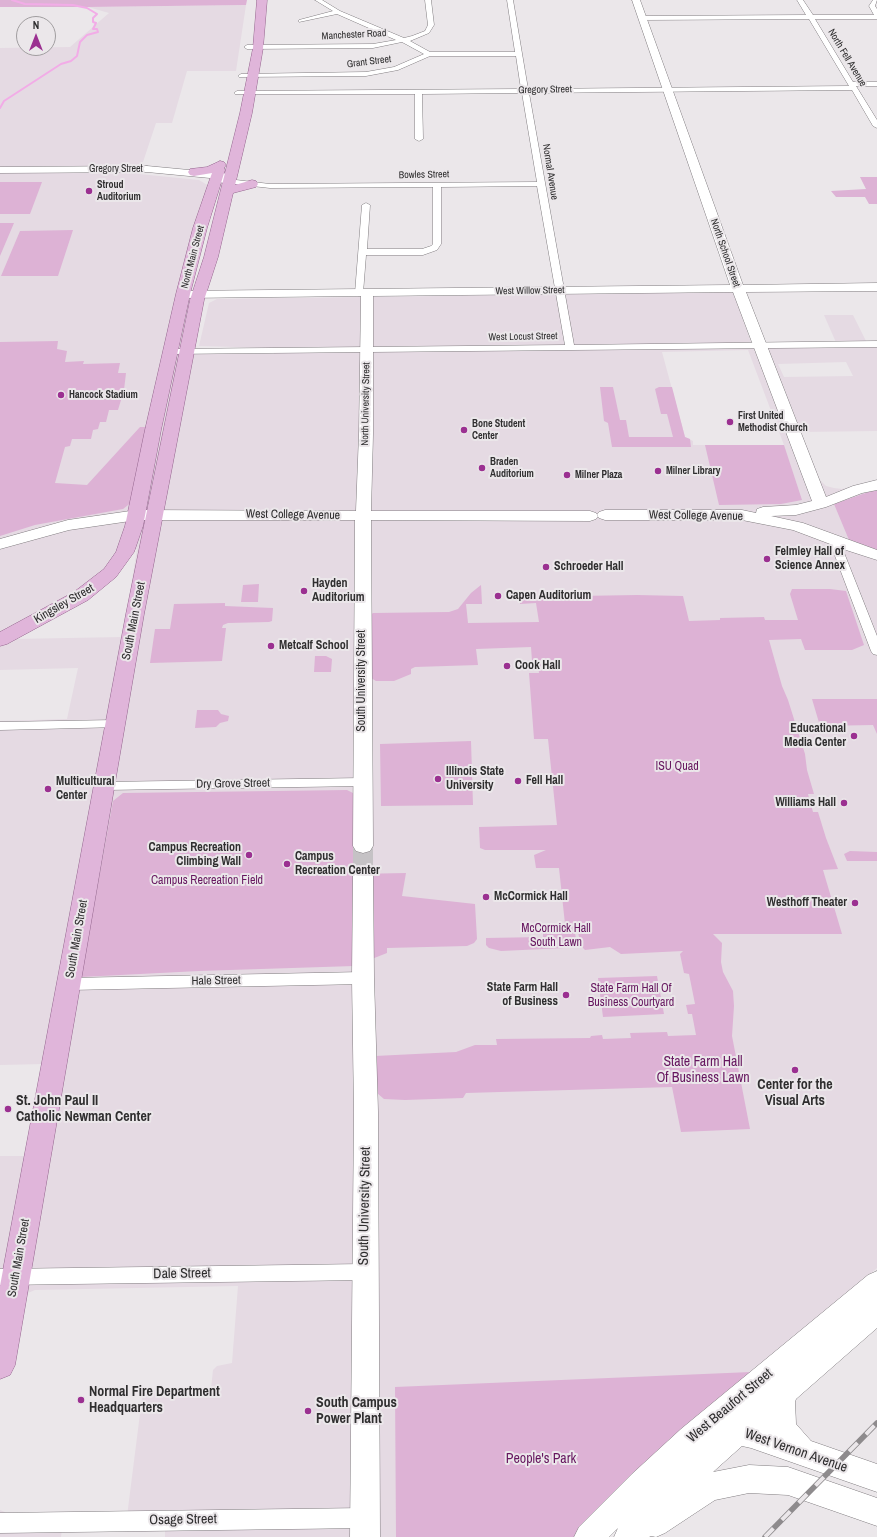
<!DOCTYPE html>
<html>
<head>
<meta charset="utf-8">
<style>
  body { margin:0 }
  #map { position:relative; width:877px; height:1537px; overflow:hidden; background:#ebe7ea; font-family:"Archivo Narrow",sans-serif }
  canvas { display:block }
  .north { position:absolute; left:16px; top:16px; width:40px; height:40px; box-sizing:border-box; background:#ebe7ea; border:1px solid #a09d9f; border-radius:50%; rotate:0deg; font-size:11px; font-weight:700; line-height:16px; text-align:center; color:#2f2e2f }
  .north::after { content:''; display:block; margin:auto; width:14px; height:18px; background:#9b3091; clip-path:polygon(50% 0,100% 100%,50% 72%,0 100%) }
</style>
</head>
<body>
<div id="map">
<canvas width="877" height="1537"></canvas>
<div class="north">N</div>
</div>
<script>
const ctx = document.querySelector('canvas').getContext('2d');
ctx.lineJoin = 'round';
function paint(path, color) {
  ctx.fillStyle = color;
  ctx.fill(path, 'evenodd');
}
function poly(rows) {
  const path = new Path2D();
  for (const r of rows) {
    path.moveTo(r[0], r[1]);
    for (let i = 2; i < r.length; i += 2) path.lineTo(r[i], r[i + 1]);
  }
  return path;
}
function stroke(path, color, width, dash) {
  ctx.strokeStyle = color;
  ctx.lineWidth = width;
  ctx.lineCap = dash ? 'butt' : 'round';
  ctx.setLineDash(dash || []);
  ctx.stroke(path);
}
function drawText(font, color, halo, rows, align = 'center') {
  ctx.font = font + ' "Archivo Narrow",sans-serif';
  ctx.lineWidth = 4;
  ctx.setLineDash([]);
  ctx.textBaseline = 'middle';
  ctx.strokeStyle = halo;
  ctx.fillStyle = color;
  for (const [text, x, y, turn = 0] of rows) {
    ctx.save();
    ctx.translate(x, y);
    ctx.rotate((+turn || 0) * Math.PI / 180);
    ctx.textAlign = isNaN(turn) ? turn : align;
    if (halo) ctx.strokeText(text, 0, 0);
    ctx.fillText(text, 0, 0);
    ctx.restore();
  }
}
paint(poly([
  [246,5,236,71,187,71,172,123,156,123,139,174,199,180,209,186,166,354,274,354,274,348,199,346,209,303,217,299,729,292,734,293,753,348,838,347,824,315,853,315,869,347,877,347,877,431,801,432,820,480,826,486,834,488,842,489,877,480,877,1268,796,1337,574,1537,165,1537,165,1531,125,1532,143,1390,211,1389,213,1370,217,1366,232,1363,238,1286,35,1290,28,1293,25,1299,45,1064,0,1065,0,721,67,719,78,668,0,670,0,48,70,47,109,13,88,7],
  [748,350,784,445,693,445,693,441,685,437,662,352],
  [846,362,853,376,784,377,778,364],
  [135,549,137,549,123,637,13,639,116,575],
  [0,1156,28,1156,0,1307],
  [0,1510,7,1513,64,1512,61,1537,0,1537]
]), '#e5dae3');
paint(poly([
  [0,0,247,0,246,5,88,7,0,7],
  [860,177,877,177,877,204,869,204,865,197,836,197,831,191,866,189],
  [0,182,42,182,30,214,0,214],
  [0,223,14,223,0,256],
  [73,230,58,276,1,276,20,231],
  [58,341,57,349,67,351,65,362,84,361,83,364,120,363,118,373,126,373,124,390,118,410,109,410,106,422,100,422,98,429,93,430,91,439,72,439,70,446,65,447,55,483,87,485,140,427,148,427,132,502,123,509,35,525,0,536,0,342],
  [600,387,613,387,620,420,626,420,629,437,673,437,667,414,661,414,655,389,659,387,672,387,685,437,690,439,691,447,612,447,608,423,604,421],
  [705,445,784,445,802,500,781,504,719,505],
  [877,489,877,550,849,540,834,504],
  [259,584,258,602,241,602,243,585],
  [481,585,482,604,466,604,468,623,539,622,536,603,520,604,520,597,637,595,683,596,689,621,720,620,720,618,764,617,765,620,798,620,790,594,792,589,830,589,846,591,864,645,852,650,805,650,801,639,769,640,782,686,788,700,805,754,807,770,814,794,808,794,813,812,818,812,826,838,838,869,823,870,842,934,713,934,722,943,721,962,723,972,733,991,734,1006,732,1036,750,1129,681,1132,672,1087,466,1093,463,1098,405,1100,384,1099,377,1093,375,1056,456,1052,475,1045,497,1045,496,1039,590,1038,591,1036,602,1035,603,1039,631,1038,630,1033,667,1032,668,1036,696,1035,692,1014,688,1014,686,1005,695,1004,689,974,684,973,680,954,683,951,621,954,610,947,585,950,581,946,577,928,575,933,577,944,565,948,501,951,489,948,486,945,486,938,543,937,543,924,565,924,559,868,536,868,534,855,546,850,485,850,480,848,479,827,557,825,548,739,534,739,529,673,539,673,538,662,532,661,531,647,476,649,478,665,415,667,411,669,411,674,394,681,376,681,371,678,369,616,373,613,449,612,458,609,471,593],
  [225,603,225,606,273,608,272,621,269,622,228,623,223,625,222,628,226,628,222,661,150,663,155,629,170,629,174,604],
  [315,656,326,656,332,659,331,672,314,672],
  [812,699,877,699,877,734,873,725,820,726],
  [197,710,218,710,221,714,229,716,228,721,220,723,216,727,195,728],
  [471,741,473,805,381,806,380,744],
  [347,790,355,794,355,874,406,873,402,896,475,904,477,939,474,943,467,946,387,948,387,953,354,966,199,971,81,977,113,801,123,793],
  [850,851,877,852,877,861,847,861,844,854],
  [657,976,664,1014,603,1017,598,978],
  [751,1372,574,1537,396,1537,395,1387]
]), '#ddb2d5');
stroke(poly([
  [0,108,4,101,61,64,71,61,77,56,80,42,87,35,98,32,97,29,93,29,96,23,93,22,93,18,97,14,87,8,73,5,25,4,12,0]
]), '#f2ace7', 2);
stroke(poly([
  [363,846,363,874]
]), '#c5c2c5', 20, [20, 10]);
const street = poly([
  [315,0,322,0,340,11,404,38,412,36,425,31,428,25,425,0,431,0,434,25,429,33,410,41,430,52,515,52,507,0,513,0,528,89,849,86,809,19,642,20,639,18,642,16,806,15,797,0,803,0,813,15,874,15,869,6,873,0,877,0,875,6,877,9,877,19,815,19,853,82,877,82,877,86,856,86,877,120,877,128,873,126,852,90,529,93,574,345,877,341,877,347,167,354,165,352,170,349,565,345,537,186,441,187,441,244,437,250,423,255,366,255,363,293,359,296,355,293,362,205,366,203,370,205,367,249,422,249,431,246,433,244,433,187,270,188,216,182,216,178,219,178,270,184,537,182,522,93,422,94,423,139,419,141,415,139,415,94,235,94,234,93,237,91,521,89,516,56,430,56,398,70,366,76,239,77,238,76,241,74,366,72,394,67,424,54,402,42,373,48,247,49,244,47,247,45,373,44,396,40,337,14,299,22,299,20,333,11,315,0],
  [834,537,839,540,877,636,877,655,873,654,871,651,829,540,834,537],
  [116,720,120,721,122,724,120,727,0,730,0,722,116,720],
  [363,778,368,779,370,782,368,785,363,786,104,790,99,789,97,786,99,783,104,782,363,778],
  [363,972,368,974,370,978,368,982,363,984,69,990,64,988,62,984,64,980,69,978,363,972],
  [365,1264,371,1266,374,1272,371,1278,365,1280,0,1285,0,1269,365,1264],
  [365,1508,372,1511,375,1518,372,1525,365,1528,0,1533,0,1513,365,1508]
]);
const secondary = poly([
  [632,0,640,0,743,285,877,283,877,291,746,292,826,497,853,486,877,480,877,490,862,493,826,507,796,515,771,516,803,523,877,550,877,560,846,550,793,530,742,520,605,520,599,518,597,515,599,512,605,510,742,510,756,513,757,509,763,507,796,505,812,501,733,292,373,296,373,434,371,511,590,511,596,513,598,516,596,519,590,521,371,520,373,846,370,851,363,853,356,851,353,846,355,520,137,520,69,530,0,549,0,539,68,520,137,510,356,511,359,434,361,296,183,298,178,297,177,294,178,291,730,285,632,0],
  [147,166,231,174,237,177,231,180,147,172,0,173,0,167,147,166],
  [363,867,370,869,373,874,374,978,378,1112,380,1537,350,1537,354,1112,352,978,353,874,356,869,363,867],
  [877,1271,877,1328,796,1399,795,1402,796,1424,811,1441,877,1464,877,1492,751,1448,742,1446,713,1472,749,1465,788,1467,877,1498,877,1526,788,1495,749,1493,715,1500,665,1533,656,1537,651,1536,649,1537,614,1537,618,1528,609,1537,574,1537,579,1527,632,1474,681,1429,868,1275,877,1271]
]);
const primary = poly([
  [257,0,267,0,263,48,252,113,235,185,252,180,256,181,258,184,256,187,233,193,218,257,204,300,144,614,15,1365,10,1375,0,1379,0,1286,126,614,190,300,204,257,240,113,253,48,257,0],
  [220,161,224,162,226,165,224,168,225,170,207,228,190,294,161,430,143,526,134,552,116,577,88,600,7,644,0,646,0,632,74,592,104,569,116,552,125,526,145,430,176,294,193,228,212,173,194,176,190,175,188,172,190,169,207,167,220,161]
]);
stroke(street, '#817d80', 1);
stroke(secondary, '#817d80', 1);
stroke(primary, '#94658e', 1);
paint(street, '#fff');
paint(secondary, '#fff');
paint(primary, '#e0b5da');
const rail = poly([
  [765,1537,877,1423]
]);
stroke(rail, '#8e8b8d', 5.5);
stroke(rail, '#ebe7ea', 4, [12]);
for (const [x, y, r, color] of [
  [89,191,4,"#9b3091"],
  [61,395,4,"#9b3091"],
  [730,422,4,"#9b3091"],
  [464,430,4,"#9b3091"],
  [482,468,4,"#9b3091"],
  [658,471,4,"#9b3091"],
  [567,475,4,"#9b3091"],
  [767,559,4,"#9b3091"],
  [546,567,4,"#9b3091"],
  [304,591,4,"#9b3091"],
  [498,596,4,"#9b3091"],
  [271,646,4,"#9b3091"],
  [507,666,4,"#9b3091"],
  [854,736,4,"#9b3091"],
  [438,779,4,"#9b3091"],
  [518,781,4,"#9b3091"],
  [48,789,4,"#9b3091"],
  [844,803,4,"#9b3091"],
  [249,855,4,"#9b3091"],
  [287,864,4,"#9b3091"],
  [486,897,4,"#9b3091"],
  [855,903,4,"#9b3091"],
  [566,995,4,"#9b3091"],
  [795,1070,4,"#9b3091"],
  [8,1109,4,"#9b3091"],
  [81,1400,4,"#9b3091"],
  [308,1411,4,"#9b3091"]
]) {
  const dot = new Path2D();
  dot.arc(x, y, r, 0, 2 * Math.PI);
  ctx.fillStyle = color;
  ctx.fill(dot);
  stroke(dot, '#ebe7ea', 1.5);
}
drawText('10px', '#2f2e2f', '#ebe7ea', [
  ["Manchester Road",354,35,-3],
  ["North Fell Avenue",847,58,59],
  ["Grant Street",369,62,-7],
  ["Gregory Street",545,90,-1],
  ["Gregory Street",116,169],
  ["Normal Avenue",550,172,81],
  ["Bowles Street",424,175,-1],
  ["North School Street",725,253,71],
  ["North Main Street",193,257,-75],
  ["West Willow Street",530,291,-1],
  ["West Locust Street",523,337,-1],
  ["North University Street",366,404,-89]
]);
drawText('bold 10px', '#2f2e2f', '#ebe7ea', [
  ["Stroud",97,185],
  ["Auditorium",97,197],
  ["Hancock Stadium",69,395],
  ["First United",738,416],
  ["Methodist Church",738,428],
  ["Bone Student",472,424],
  ["Center",472,436],
  ["Braden",490,462],
  ["Auditorium",490,474],
  ["Milner Library",666,471],
  ["Milner Plaza",575,475]
], 'left');
drawText('12px', '#2f2e2f', '#ebe7ea', [
  ["West College Avenue",293,515,1],
  ["West College Avenue",696,516,1],
  ["Kingsley Street",64,604,-30],
  ["South Main Street",134,621,-79],
  ["South University Street",362,681,-90],
  ["Dry Grove Street",233,784,-1],
  ["South Main Street",77,939,-80],
  ["Hale Street",216,981,-1],
  ["South Main Street",19,1258,-80]
]);
drawText('bold 12px', '#2f2e2f', '#ebe7ea', [
  ["Felmley Hall of",775,552],
  ["Science Annex",775,566],
  ["Schroeder Hall",554,567],
  ["Hayden",312,584],
  ["Auditorium",312,598],
  ["Capen Auditorium",506,596],
  ["Metcalf School",279,646],
  ["Cook Hall",515,666],
  ["Educational",846,729,"right"],
  ["Media Center",846,743,"right"],
  ["Illinois State",446,772],
  ["University",446,786],
  ["Fell Hall",526,781],
  ["Multicultural",56,782],
  ["Center",56,796],
  ["Williams Hall",836,803,"right"],
  ["Campus Recreation",241,848,"right"],
  ["Climbing Wall",241,862,"right"],
  ["Campus",295,857],
  ["Recreation Center",295,871],
  ["McCormick Hall",494,897],
  ["Westhoff Theater",847,903,"right"],
  ["State Farm Hall",558,988,"right"],
  ["of Business",558,1002,"right"]
], 'left');
drawText('12px', '#66165f', '#ebe7ea', [
  ["ISU Quad",677,767],
  ["Campus Recreation Field",207,881],
  ["McCormick Hall",556,929],
  ["South Lawn",556,943],
  ["State Farm Hall Of",631,989],
  ["Business Courtyard",631,1003]
]);
drawText('14px', '#66165f', '#ebe7ea', [
  ["State Farm Hall",703,1062],
  ["Of Business Lawn",703,1078],
  ["People's Park",541,1459]
]);
drawText('bold 14px', '#2f2e2f', '#ebe7ea', [
  ["Center for the",795,1085,"center"],
  ["Visual Arts",795,1101,"center"],
  ["St. John Paul II",16,1101],
  ["Catholic Newman Center",16,1117],
  ["Normal Fire Department",89,1392],
  ["Headquarters",89,1408],
  ["South Campus",316,1403],
  ["Power Plant",316,1419]
], 'left');
drawText('14px', '#2f2e2f', '#ebe7ea', [
  ["South University Street",365,1206,-89],
  ["Dale Street",182,1274,-1],
  ["West Beaufort Street",730,1406,-40],
  ["West Vernon Avenue",796,1451,19],
  ["Osage Street",183,1520,-1]
]);
</script>
</body>
</html>
